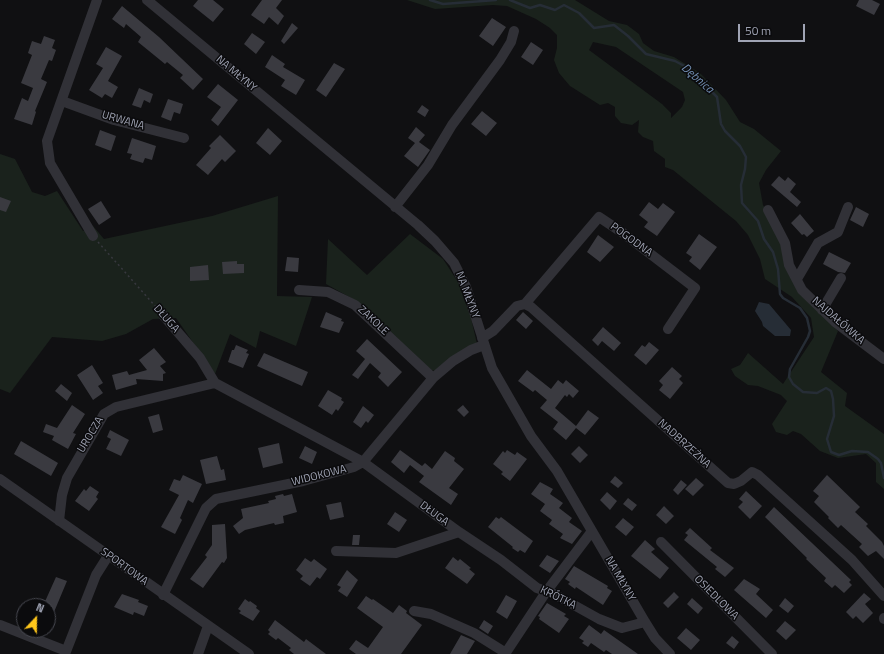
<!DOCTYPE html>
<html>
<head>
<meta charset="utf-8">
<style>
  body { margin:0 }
  #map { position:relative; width:884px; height:654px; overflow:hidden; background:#101012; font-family:"Titillium Web",sans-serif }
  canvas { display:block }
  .north { position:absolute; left:16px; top:598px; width:40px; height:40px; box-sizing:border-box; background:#0b0b0d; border:1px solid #474850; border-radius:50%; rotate:22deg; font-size:11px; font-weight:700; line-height:16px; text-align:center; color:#a0a4b4 }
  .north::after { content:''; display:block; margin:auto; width:14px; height:18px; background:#ffc71b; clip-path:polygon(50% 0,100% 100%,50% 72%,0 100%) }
  .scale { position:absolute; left:738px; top:24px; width:67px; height:18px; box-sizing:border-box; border:2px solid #a0a4b4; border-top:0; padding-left:5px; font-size:12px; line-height:14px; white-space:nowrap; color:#a0a4b4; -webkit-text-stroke:3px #0b0b0d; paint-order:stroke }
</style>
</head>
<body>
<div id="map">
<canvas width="884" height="654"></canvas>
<div class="north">N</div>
<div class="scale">50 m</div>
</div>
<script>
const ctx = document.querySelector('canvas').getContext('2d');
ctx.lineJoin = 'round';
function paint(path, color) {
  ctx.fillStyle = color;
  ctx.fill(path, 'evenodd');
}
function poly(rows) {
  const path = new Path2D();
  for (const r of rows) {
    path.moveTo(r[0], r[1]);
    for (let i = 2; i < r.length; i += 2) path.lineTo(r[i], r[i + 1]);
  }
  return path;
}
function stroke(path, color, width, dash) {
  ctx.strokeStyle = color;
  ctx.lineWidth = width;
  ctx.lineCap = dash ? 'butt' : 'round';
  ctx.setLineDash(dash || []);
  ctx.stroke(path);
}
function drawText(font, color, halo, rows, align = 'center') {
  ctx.font = font + ' "Titillium Web",sans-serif';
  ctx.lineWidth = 3;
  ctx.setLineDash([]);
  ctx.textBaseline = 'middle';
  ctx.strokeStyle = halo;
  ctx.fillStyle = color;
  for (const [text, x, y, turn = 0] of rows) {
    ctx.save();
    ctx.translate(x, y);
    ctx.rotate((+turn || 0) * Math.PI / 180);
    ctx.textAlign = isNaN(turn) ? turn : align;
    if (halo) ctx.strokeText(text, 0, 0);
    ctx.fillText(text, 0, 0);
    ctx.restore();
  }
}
paint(poly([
  [407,0,575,0,609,21,627,25,639,34,643,43,654,51,674,57,700,73,726,100,740,122,754,129,781,151,766,170,759,183,763,205,771,220,794,274,821,312,838,331,821,372,847,393,845,406,884,434,884,489,876,482,876,463,866,454,838,458,820,451,801,434,793,431,787,435,776,432,772,424,787,401,781,395,758,386,748,385,735,376,731,369,740,365,748,353,783,384,814,337,811,318,792,297,765,279,760,259,748,235,736,221,673,170,665,167,665,159,654,151,653,141,643,137,638,132,639,120,632,125,621,123,615,116,615,107,608,103,600,105,570,86,559,73,554,60,557,48,557,35,550,28,536,19,507,6,493,5,435,9],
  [593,42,616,47,683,92,685,100,682,107,671,118,671,113,662,104,589,50],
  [0,154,15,159,32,192,45,196,57,191,83,231,93,226,104,239,212,216,278,196,277,296,312,297,296,346,260,331,256,348,230,334,215,374,176,318,153,319,126,334,102,341,52,337,10,393,0,389],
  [410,234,443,259,458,282,471,318,477,344,438,371,428,370,351,298,326,284,328,239,367,275]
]), '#1a221c');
paint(poly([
  [759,302,769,304,791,330,790,336,775,336,763,326,762,322,755,311]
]), '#262d36');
stroke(poly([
  [430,0,443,4,496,0],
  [510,0,530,8,540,5,555,10,564,5,579,13,594,28,614,25,628,36,646,54,675,61,688,68,717,97,721,124,725,131,740,146,746,157,745,169,741,185,742,203,758,221,764,239,773,252,778,269,780,294,783,298,800,308,807,318,810,331,808,337,790,369,789,377,793,384,803,392,817,393,826,388,831,391,833,399,834,416,827,439,831,452,839,455,852,451,868,452,878,459,881,463,884,478]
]), '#262d36', 2.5);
paint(poly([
  [198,0,213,0,224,9,213,22,193,6],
  [262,0,282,0,276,8,284,16,278,25,269,17,264,24,251,15],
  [859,0,872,0,880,4,874,15,856,6],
  [122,6,159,37,203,79,193,90,180,78,183,75,167,62,165,64,138,42,141,37,126,24,124,28,112,19],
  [492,18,506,27,493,46,479,36],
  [292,23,298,28,284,44,281,41],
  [252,33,265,42,256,54,244,44],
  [44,36,55,40,52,48,56,50,52,61,49,60,41,79,47,82,35,111,36,112,32,125,14,119,22,98,28,101,33,88,21,83,32,55,28,53,32,41,41,44],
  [531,42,543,50,533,65,521,57],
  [106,47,122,56,108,81,118,87,112,98,105,94,102,98,89,90,103,68,96,64],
  [272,55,285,64,283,67,305,80,296,95,281,86,285,80,265,67],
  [334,63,345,69,326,97,316,90],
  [218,84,238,100,218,126,211,120,221,107,207,97],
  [139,88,153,94,150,103,144,100,141,108,132,105],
  [168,99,183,104,180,114,174,112,171,121,161,117],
  [422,105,429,110,425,117,417,112],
  [482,111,497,123,486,136,471,124],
  [416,127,425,135,419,142,430,150,418,167,404,156,415,143,408,138],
  [268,128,282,141,270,155,256,143],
  [100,130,116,136,111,151,95,145],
  [220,135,236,151,225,162,222,159,208,175,196,165,211,148,209,146],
  [132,138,156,146,152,160,145,158,143,163,130,159,132,154,127,153],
  [779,176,785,181,788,177,796,184,790,192,801,202,797,207,771,185],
  [0,197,11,201,6,212,0,210],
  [101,201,111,217,99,225,88,209],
  [649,202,658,209,663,203,675,212,657,236,644,227,648,222,639,215],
  [856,207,869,214,863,227,850,220],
  [800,214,814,231,807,237,804,234,802,235,791,223],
  [699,234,717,247,700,270,689,261,692,257,686,253],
  [598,235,614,247,600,262,587,252],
  [829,252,851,263,845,273,838,272,823,264],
  [287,257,299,258,298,272,285,271],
  [237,261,237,264,244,264,244,273,223,274,222,262],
  [208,265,209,280,190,281,190,267],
  [326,312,342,319,341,321,344,322,339,333,320,327],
  [523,312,533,321,526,329,516,320],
  [603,327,621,343,614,351,602,341,598,346,592,340],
  [367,339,402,372,388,387,378,377,381,373,370,363,358,379,352,375,365,359,356,351],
  [649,342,659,350,646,365,634,355,642,345,645,347],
  [236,345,248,350,246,353,249,354,243,368,228,362,232,350,234,350],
  [154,348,166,362,160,366,166,373,163,374,163,381,136,379,137,384,116,390,112,375,127,371,129,375,147,370,139,360],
  [264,353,308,372,302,386,257,366],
  [92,365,103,383,98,386,103,393,93,400,77,375],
  [672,367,682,376,679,379,683,383,670,399,659,390,663,385,659,381],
  [527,370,551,389,558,380,563,384,566,380,579,391,573,398,569,394,567,397,565,395,555,408,576,426,588,410,599,418,585,435,576,428,566,440,553,429,558,422,540,408,547,400,535,390,533,392,518,381],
  [61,384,72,393,67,401,55,391],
  [328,390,342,398,341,400,344,402,338,411,336,409,332,415,318,406],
  [72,405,85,414,73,433,76,434,68,449,52,440,54,436,43,432,46,424,57,428],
  [463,405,469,412,464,417,457,410],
  [363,406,374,415,368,423,366,421,361,428,353,422],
  [159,414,163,430,153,433,148,417],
  [110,430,129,440,121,456,106,449,111,439,107,437],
  [21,441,58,463,51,476,14,454],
  [279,443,283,463,263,468,258,448],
  [305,446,317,452,312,464,299,458],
  [579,446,588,455,580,463,571,454],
  [400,450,422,466,425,463,432,469,445,451,455,458,454,461,464,469,449,488,458,494,451,505,419,482,424,476,410,465,404,473,391,462],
  [507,450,515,455,517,452,527,459,510,481,501,474,503,472,493,464,503,451,505,453],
  [217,456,221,470,224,469,226,480,206,484,200,460],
  [183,475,202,484,193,503,188,500,180,518,182,520,175,534,161,527,179,495,169,490,174,479,180,481],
  [827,475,860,507,855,512,868,524,866,526,882,542,884,546,884,559,876,551,868,556,859,547,862,544,841,525,838,528,828,518,829,517,814,502,819,496,813,491],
  [615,476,623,483,618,488,610,482],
  [696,478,704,485,693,496,685,489],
  [681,480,687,485,678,495,673,490],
  [540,482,553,489,550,494,563,503,559,508,572,518,569,522,582,531,572,544,560,538,563,534,549,524,552,520,540,511,545,504,531,494],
  [90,486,99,492,96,497,98,499,89,511,75,501,84,489,86,491],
  [746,491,762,506,750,519,738,507,743,502,739,499],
  [607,492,617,501,610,510,600,500],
  [283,494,284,496,292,494,297,512,283,516,284,523,275,525,274,523,245,530,239,534,233,526,243,518,241,509,269,503,268,501,276,499,275,496],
  [628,498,637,505,632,511,623,504],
  [341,502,344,517,330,520,326,505],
  [664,506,674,516,666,524,656,515],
  [774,507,851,580,849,582,852,585,844,593,835,585,832,588,824,581,826,578,806,559,807,558,765,517],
  [395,512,407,520,399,532,387,524],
  [496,517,499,519,501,517,533,541,525,553,520,550,518,552,512,548,513,547,488,527],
  [623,518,634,527,626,536,615,527],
  [225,524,227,558,224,563,222,562,203,588,190,579,207,557,205,555,212,545,212,525],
  [690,528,712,548,710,550,734,568,725,577,715,569,717,567,684,540,688,535,685,533],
  [353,535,360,535,359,545,352,545],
  [645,540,655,549,651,552,669,568,660,579,631,556],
  [547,555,559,561,550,573,539,566],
  [453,557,458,561,460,559,471,568,469,569,475,574,467,584,445,568],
  [305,558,311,562,314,559,327,569,320,579,317,577,310,586,300,579,303,576,296,570],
  [574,566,608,586,607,588,612,591,603,605,576,587,575,589,568,584,570,582,565,579],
  [347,570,358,580,347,597,338,591,341,587,337,585],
  [56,577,67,581,49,624,48,606,43,606],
  [744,579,760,589,756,594,773,610,766,618,734,590],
  [674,592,679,597,668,608,663,603],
  [864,593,871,599,865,604,873,613,863,623,856,616,853,619,846,612],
  [122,594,139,600,138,602,148,606,144,616,134,612,133,615,114,607],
  [506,595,517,601,507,619,496,612],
  [366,596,372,600,373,599,393,613,399,605,407,611,406,613,422,625,401,654,356,654,349,649,356,640,368,648,383,627,357,608],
  [692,598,703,608,698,614,687,604],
  [785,598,794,606,788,613,779,606],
  [245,599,249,602,250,601,257,606,256,608,260,611,253,621,239,613,241,611,238,609],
  [547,603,566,614,564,616,569,619,559,633,539,619,540,617,538,616],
  [275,620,304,642,306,639,326,654,294,654,289,650,291,648,278,638,276,640,268,634,270,632,268,630],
  [484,620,493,626,488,634,479,628],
  [785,621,796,630,786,640,776,631],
  [589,625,601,634,604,630,638,654,612,654,606,650,604,652,591,643,588,647,582,643,584,641,579,638],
  [686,628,700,640,691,650,677,638],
  [461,635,475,641,467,654,450,654],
  [732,636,739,642,734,649,726,643]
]), '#3a3a40');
stroke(poly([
  [98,242,157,308]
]), '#37383e', 1.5, [2, 3]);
stroke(poly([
  [147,0,418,225,435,241,454,263,466,287,492,368,531,436,557,471,645,622,655,638,670,654],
  [62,101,114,120,184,138],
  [395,207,428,165,452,125,500,60,511,42,514,31],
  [768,210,785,243,789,265,802,290,835,322,884,359],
  [93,236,50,163,47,141,97,0],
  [797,279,818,243,838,232,848,207],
  [299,290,328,292,355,305,433,378],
  [525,304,599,217,623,233,695,288,668,329],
  [822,310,841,278],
  [163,315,200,358,215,383,363,462,459,532,501,560,537,588,554,594,599,619,622,628,645,622],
  [482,338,493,331,517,306,525,304,531,307,728,483,734,484,741,481,752,472,758,475,852,560,884,596],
  [0,479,249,654],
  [59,521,62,495,67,478,104,414,116,407,215,383],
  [661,542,772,654],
  [336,551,396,553,459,532],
  [163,595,206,508,216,499,303,481,354,467,363,462,433,378,453,361,471,350,484,345],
  [414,611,431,614,474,633,506,653],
  [884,618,884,619],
  [0,625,66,651],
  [65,654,96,575,108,556],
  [198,654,208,626],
  [505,654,546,592,592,531]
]), '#313137', 10);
drawText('11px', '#a0a4b4', '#0b0b0d', [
  ["NA MŁYNY",236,74,40],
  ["URWANA",123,121,16],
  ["POGODNA",631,240,36],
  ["NA MŁYNY",467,295,69],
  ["DŁUGA",166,319,49],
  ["ZAKOLE",373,321,43],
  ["NAJDAŁÓWKA",838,321,41],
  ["UROCZA",91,435,-59],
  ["NADBRZEŻNA",684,444,42],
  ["WIDOKOWA",319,476,-14],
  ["DŁUGA",434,514,36],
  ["SPORTOWA",124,567,36],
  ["NA MŁYNY",620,579,60],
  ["KRÓTKA",558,598,26],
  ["OSIEDLOWA",716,598,45]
]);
drawText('italic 12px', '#738fb3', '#0b0b0d', [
  ["Dębnica",697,79,41]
]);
</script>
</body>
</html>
